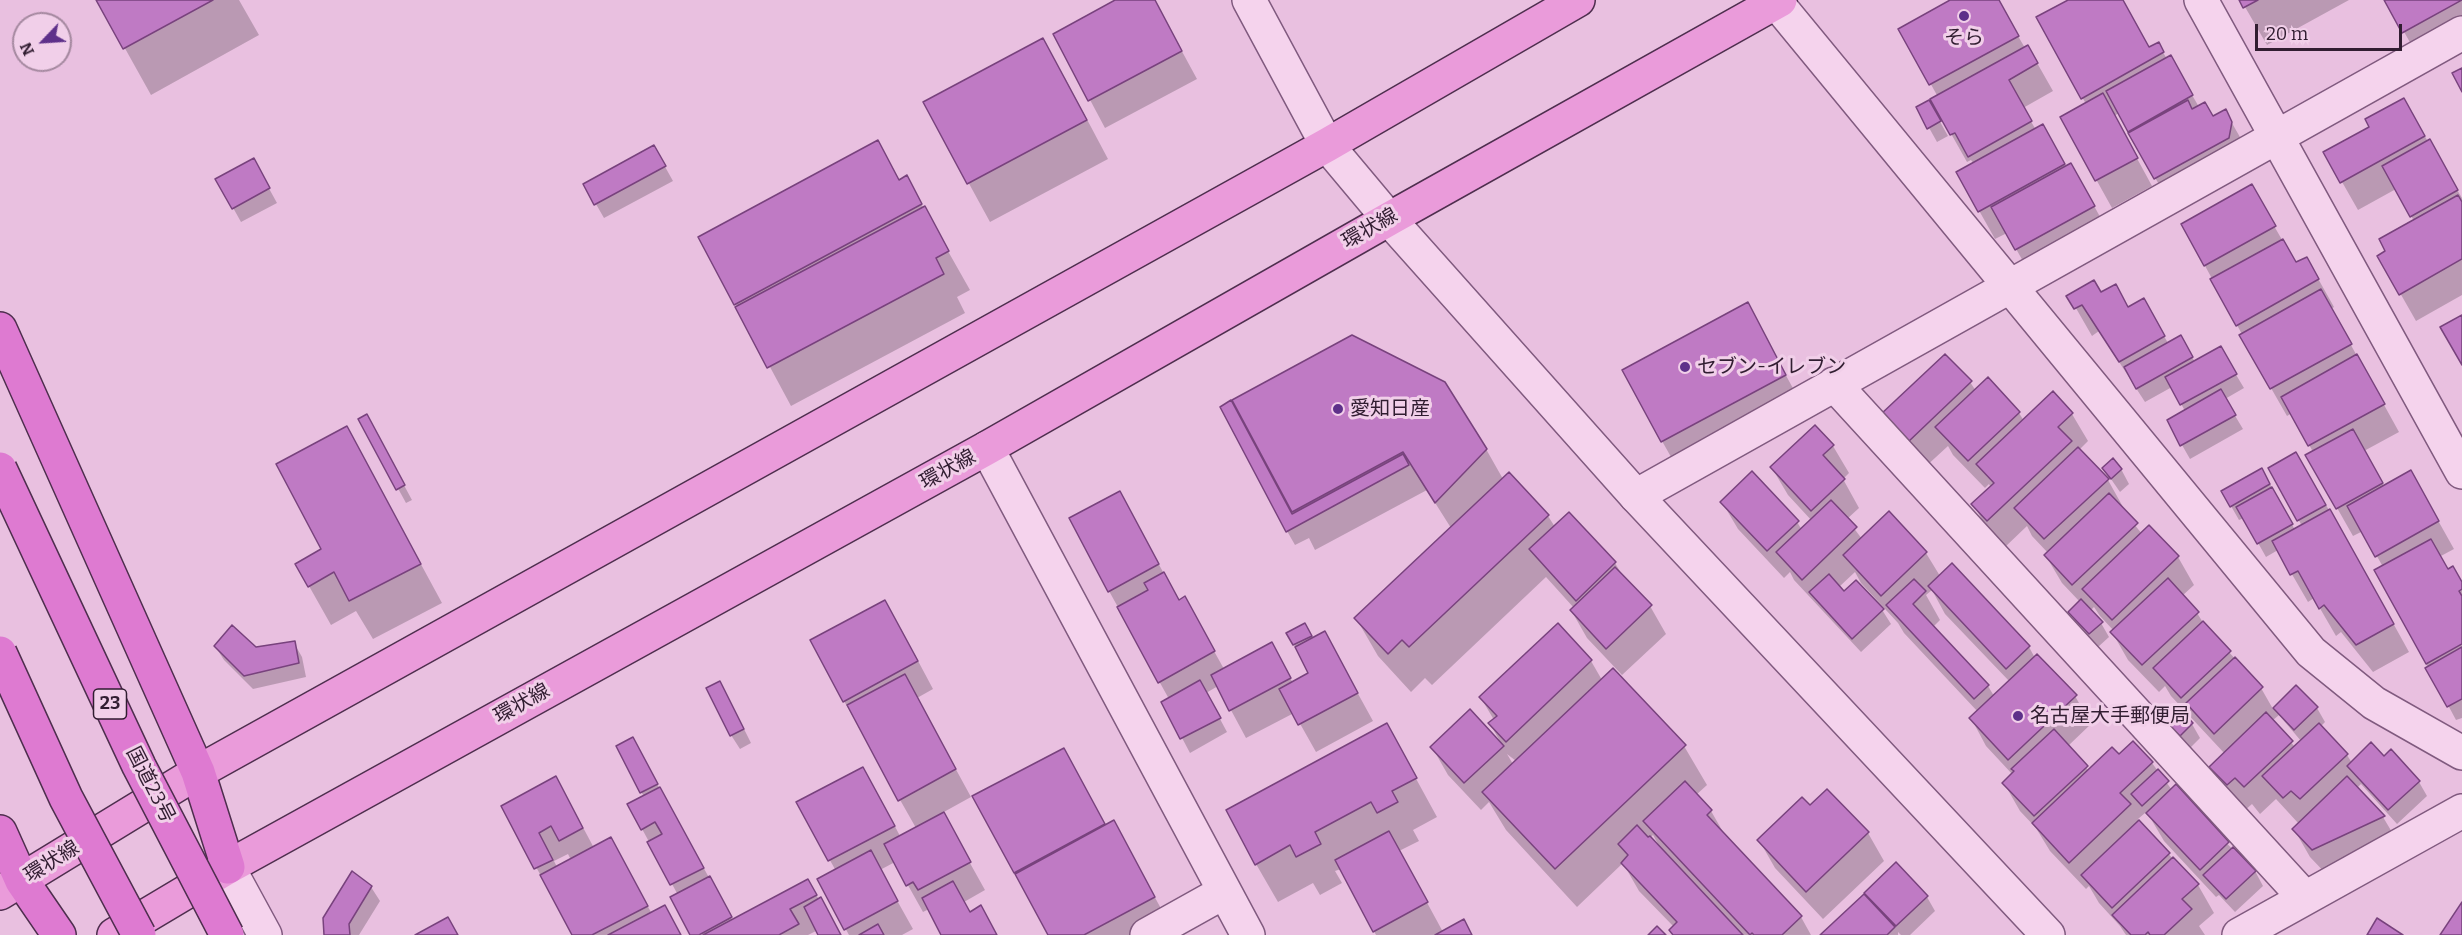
<!DOCTYPE html>
<html>
<head>
<meta charset="utf-8">
<style>
  body { margin:0 }
  #map { position:relative; width:2462px; height:935px; overflow:hidden; background:#e9c0e0; font-family:Bitter,serif }
  canvas { display:block }
  .north { position:absolute; left:12px; top:12px; width:60px; height:60px; box-sizing:border-box; background:#f1cfe9; border:2px solid #a4889f; border-radius:50%; rotate:245deg; font-size:16px; font-weight:700; line-height:24px; text-align:center; color:#311d31 }
  .north::after { content:''; display:block; margin:auto; width:21px; height:27px; background:#5e308a; clip-path:polygon(50% 0,100% 100%,50% 72%,0 100%) }
  .scale { position:absolute; left:2255px; top:24px; width:147px; height:27px; box-sizing:border-box; border:3px solid #311d31; border-top:0; padding-left:8px; font-size:18px; line-height:21px; white-space:nowrap; color:#311d31; -webkit-text-stroke:4px #f1cfe9; paint-order:stroke }
</style>
</head>
<body>
<div id="map">
<canvas width="2462" height="935"></canvas>
<div class="north">N</div>
<div class="scale">20 m</div>
</div>
<script>
const ctx = document.querySelector('canvas').getContext('2d');
ctx.lineJoin = 'round';
function paint(path, color) {
  ctx.fillStyle = color;
  ctx.fill(path, 'evenodd');
}
function poly(rows) {
  const path = new Path2D();
  for (const r of rows) {
    path.moveTo(r[0], r[1]);
    for (let i = 2; i < r.length; i += 2) path.lineTo(r[i], r[i + 1]);
  }
  return path;
}
function stroke(path, color, width, dash) {
  ctx.strokeStyle = color;
  ctx.lineWidth = width;
  ctx.lineCap = dash ? 'butt' : 'round';
  ctx.setLineDash(dash || []);
  ctx.stroke(path);
}
function drawText(font, color, halo, rows, align = 'center') {
  ctx.font = font + ' Bitter,"Noto Sans JP",serif';
  ctx.lineWidth = 6;
  ctx.setLineDash([]);
  ctx.textBaseline = 'middle';
  ctx.strokeStyle = halo;
  ctx.fillStyle = color;
  for (const [text, x, y, turn = 0] of rows) {
    ctx.save();
    ctx.translate(x, y);
    ctx.rotate((+turn || 0) * Math.PI / 180);
    ctx.textAlign = isNaN(turn) ? turn : align;
    if (halo) ctx.strokeText(text, 0, 0);
    ctx.fillText(text, 0, 0);
    ctx.restore();
  }
}
paint(poly([
  [98,0,239,0,259,35,151,95],
  [1118,0,1154,0,1197,79,1105,128,1055,34],
  [1953,0,1997,0,2025,48,2028,47,2053,91,2023,108,2036,130,2043,126,2066,168,2087,193,2110,235,2032,277,2007,233,1995,239,1958,173,1974,164,1971,160,1967,162,1932,100,1938,97,1900,29],
  [2071,0,2122,0,2149,49,2158,44,2167,59,2170,57,2199,107,2212,118,2225,111,2248,151,2171,206,2119,113,2114,116,2152,186,2112,208,2062,118,2086,104,2038,18],
  [2241,0,2349,0,2267,45],
  [2386,0,2462,0,2462,36,2420,60],
  [1065,78,1108,159,990,222,925,103],
  [2403,100,2462,198,2462,295,2416,321,2379,256,2387,252,2414,221,2396,189,2358,210,2325,152,2371,127],
  [1929,102,1948,136,1937,142,1918,108],
  [654,147,673,181,604,218,585,185],
  [261,174,277,203,241,222,217,179],
  [906,177,970,290,957,297,965,313,791,406,700,237],
  [2251,186,2296,264,2307,259,2334,307,2331,309,2399,432,2364,451,2384,486,2426,499,2454,549,2439,557,2448,571,2462,584,2462,718,2456,720,2376,571,2383,567,2363,531,2353,536,2307,455,2313,452,2292,413,2287,416,2271,388,2183,225],
  [2101,294,2128,309,2143,300,2168,343,2180,337,2195,362,2220,348,2244,388,2225,399,2243,429,2190,459,2182,445,2185,411,2172,387,2145,402,2099,331,2092,336,2069,296],
  [1747,304,1807,414,1684,480,1662,441],
  [1970,382,1976,391,2019,413,2024,421,2053,393,2072,414,2088,441,2079,450,2108,480,2123,507,2122,509,2142,534,2149,527,2178,557,2194,585,2182,596,2197,613,2204,624,2261,688,2273,709,2296,687,2317,708,2325,722,2320,727,2347,755,2352,763,2384,759,2419,782,2427,796,2397,824,2361,784,2357,788,2383,817,2399,844,2329,877,2310,857,2294,829,2299,824,2276,799,2260,814,2252,804,2243,812,2227,795,2211,767,2225,754,2171,696,2165,686,2159,692,2128,660,2112,632,2114,631,2100,616,2094,607,2090,611,2101,623,2109,637,2098,647,2078,626,2070,612,2080,602,2062,583,2046,556,2048,553,2032,536,2027,526,2004,548,1989,532,1973,504,1991,488,1989,484,1985,488,1953,455,1948,446,1923,469,1898,443],
  [2279,715,2301,741,2295,747,2272,721],
  [1234,401,1486,449,1503,479,1548,516,1555,527,1568,514,1615,563,1624,578,1650,606,1666,634,1622,675,1587,638,1571,610,1574,608,1546,577,1432,685,1425,678,1411,692,1378,656,1356,618,1451,528,1427,490,1315,550,1309,538,1295,545,1287,531,1292,515,1295,514],
  [360,419,374,430,412,500,406,503],
  [347,428,442,603,373,639,356,611,331,625,309,586,324,550],
  [1833,446,1849,473,1843,479,1859,508,1847,519,1862,539,1926,553,1940,576,2029,647,2035,658,2075,696,2091,724,2068,746,2089,771,2119,756,2152,763,2172,790,2255,871,2263,886,2235,912,2219,895,2216,897,2164,841,2151,819,2145,813,2138,819,2140,824,2198,885,2214,913,2199,926,2205,935,2126,935,2120,926,2099,903,2089,886,2086,889,2050,851,2036,828,2020,811,2004,783,2013,775,1986,746,1971,718,1978,712,1904,633,1898,623,1861,583,1855,572,1839,587,1844,593,1879,605,1891,624,1861,652,1794,580,1790,572,1784,578,1738,529,1722,502,1797,522,1802,530,1812,521,1788,495,1772,468],
  [1932,590,1945,614,2010,682,1994,696,1988,686,1933,627,1940,620,1926,595],
  [2295,454,2346,538,2409,652,2373,672,2341,632,2336,636,2314,598,2308,602,2278,550,2266,557,2244,518,2239,520,2223,492,2270,484,2295,530,2302,526,2270,468],
  [2104,469,2121,469,2129,484,2120,492],
  [1135,521,1179,601,1200,626,1224,669,1271,644,1293,683,1310,673,1288,634,1305,625,1313,639,1340,661,1373,721,1316,752,1294,713,1246,738,1218,686,1206,693,1227,732,1190,753,1163,702,1169,699,1109,591],
  [1558,625,1591,661,1602,680,1684,746,1707,785,1696,795,1711,811,1726,837,1801,917,1811,935,1673,935,1670,931,1674,927,1639,891,1623,863,1577,907,1506,830,1489,802,1481,810,1448,775,1432,747,1501,743,1490,724,1494,720,1481,698],
  [1507,754,1516,761,1513,764],
  [1653,835,1662,851,1649,839],
  [901,629,933,689,917,698,971,797,942,813,985,890,964,902,970,914,996,935,943,935,929,909,923,912,895,862,880,870,913,929,902,935,849,935,819,880,836,871,798,803,879,796,900,836,916,828,844,701],
  [294,643,302,657,306,677,253,689,224,660,215,646,255,649],
  [728,697,751,743,740,749,731,735],
  [2179,710,2192,724,2200,738,2189,749,2175,735,2167,721],
  [618,747,640,753,733,921,808,881,840,935,820,935,818,930,808,935,691,935,678,895,629,805,644,797],
  [1408,764,1437,817,1413,830,1419,841,1399,851,1443,932,1471,935,1376,935,1341,869,1335,871,1342,883,1320,895,1313,883,1278,902,1256,864],
  [1079,777,1106,827,1129,850,1170,925,1152,935,1049,935,1015,872],
  [1827,791,1868,833,1884,861,1823,919,1775,868,1759,840,1810,808],
  [571,805,594,848,626,867,652,914,681,935,573,935,503,806],
  [568,854,571,860,557,867,554,861],
  [352,873,371,887,380,901,359,935,326,935],
  [1866,893,1927,897,1935,911,1910,935,1901,935,1898,932,1898,935,1822,935,1871,903]
]), '#0003');
const building = poly([
  [96,0,213,0,123,49,96,0],
  [1115,0,1155,0,1182,51,1088,101,1053,34,1115,0],
  [1950,0,1999,0,2019,36,1929,85,1898,29,1950,0],
  [2068,0,2123,0,2149,47,2159,42,2164,52,2081,99,2036,17,2068,0],
  [2239,0,2258,0,2243,8,2239,0],
  [2384,0,2462,0,2402,33,2384,0],
  [1043,38,1087,120,967,184,923,102,1043,38],
  [2028,45,2038,63,2009,80,2032,121,1968,157,1955,133,1950,135,1930,99,2028,45],
  [2171,55,2193,95,2128,132,2106,91,2171,55],
  [2462,68,2462,92,2452,73,2462,68],
  [2103,93,2138,158,2095,181,2060,117,2103,93],
  [2404,98,2425,136,2340,183,2323,152,2369,127,2365,119,2404,98],
  [1929,100,1941,121,1927,129,1916,107,1929,100],
  [2188,100,2192,109,2205,102,2213,116,2226,109,2232,122,2229,138,2154,179,2128,133,2188,100],
  [2043,124,2065,164,1978,212,1956,172,2043,124],
  [2430,139,2458,190,2410,217,2382,166,2430,139],
  [878,140,899,180,907,175,922,204,734,305,698,237,878,140],
  [654,145,666,166,594,205,583,184,654,145],
  [254,158,270,188,232,209,215,179,254,158],
  [2071,163,2095,206,2015,250,1991,207,2071,163],
  [2252,184,2276,226,2204,266,2181,224,2252,184],
  [2458,195,2462,202,2462,259,2399,295,2377,256,2385,251,2379,239,2458,195],
  [925,206,949,251,936,258,944,274,767,368,735,307,925,206],
  [2283,239,2296,262,2307,257,2319,279,2236,326,2210,279,2283,239],
  [2094,280,2101,292,2116,284,2128,307,2144,298,2165,336,2119,362,2082,305,2074,309,2066,296,2094,280],
  [2321,289,2352,344,2270,389,2239,335,2321,289],
  [1748,302,1786,375,1661,442,1622,370,1748,302],
  [2462,315,2462,365,2440,327,2462,315],
  [1352,335,1445,382,1487,449,1435,503,1403,452,1292,512,1232,400,1352,335],
  [2181,335,2193,357,2136,389,2124,367,2181,335],
  [2221,346,2237,374,2180,405,2165,377,2221,346],
  [1945,354,1972,381,1907,443,1880,415,1945,354],
  [2357,354,2385,404,2308,446,2281,397,2357,354],
  [1988,377,2020,412,1968,461,1935,427,1988,377],
  [2221,389,2236,415,2180,446,2167,420,2221,389],
  [2053,391,2073,413,2058,427,2072,441,1987,521,1971,504,1994,483,1976,464,2053,391],
  [1231,400,1292,514,1403,454,1409,465,1286,532,1220,407,1231,400],
  [367,414,405,485,396,490,358,419,367,414],
  [1815,425,1834,445,1823,455,1845,479,1811,511,1770,467,1815,425],
  [347,426,421,564,349,601,334,572,308,587,295,564,321,549,276,464,347,426],
  [2353,429,2383,483,2336,509,2305,455,2353,429],
  [2078,447,2109,479,2044,539,2014,508,2078,447],
  [2296,452,2326,505,2297,521,2268,468,2296,452],
  [2113,458,2122,469,2111,479,2102,468,2113,458],
  [2262,468,2270,484,2230,507,2221,491,2262,468],
  [2411,470,2439,521,2375,557,2347,506,2411,470],
  [1752,471,1799,521,1767,551,1720,502,1752,471],
  [1509,472,1549,515,1409,647,1402,640,1388,654,1354,618,1509,472],
  [2272,487,2293,524,2257,544,2236,507,2272,487],
  [1120,491,1159,564,1108,592,1069,518,1120,491],
  [2109,493,2138,523,2072,585,2044,555,2109,493],
  [1831,500,1857,527,1802,580,1776,552,1831,500],
  [2330,509,2394,624,2356,645,2324,605,2319,609,2298,571,2290,575,2272,541,2330,509],
  [1889,511,1927,552,1881,596,1843,555,1889,511],
  [1569,512,1616,562,1576,601,1529,549,1569,512],
  [2149,525,2179,556,2112,620,2082,589,2149,525],
  [2431,539,2448,569,2453,566,2462,582,2462,589,2459,591,2462,596,2462,644,2426,664,2374,570,2431,539],
  [1952,563,2030,646,2006,669,1928,586,1952,563],
  [1615,567,1652,605,1606,649,1570,610,1615,567],
  [1164,572,1179,600,1185,596,1215,651,1158,683,1117,607,1148,590,1144,583,1164,572],
  [1829,574,1844,591,1856,580,1884,609,1852,639,1809,592,1829,574],
  [2168,578,2199,612,2142,665,2110,632,2168,578],
  [1914,579,1926,591,1913,604,1989,685,1974,699,1886,605,1914,579],
  [2081,599,2103,622,2089,634,2068,612,2081,599],
  [885,600,918,661,843,702,810,640,885,600],
  [2203,621,2231,651,2181,698,2153,668,2203,621],
  [1305,623,1312,636,1293,645,1286,633,1305,623],
  [1558,623,1592,660,1506,742,1488,723,1497,716,1479,697,1558,623],
  [232,625,256,647,295,641,299,663,244,676,214,646,232,625],
  [1325,631,1358,693,1298,725,1279,689,1308,673,1295,647,1325,631],
  [1272,642,1291,678,1229,711,1211,675,1272,642],
  [2462,647,2462,699,2447,707,2425,668,2462,647],
  [2037,654,2077,695,2008,760,1969,718,2037,654],
  [2235,657,2263,687,2214,734,2186,703,2235,657],
  [1613,668,1686,745,1555,869,1482,792,1613,668],
  [905,674,956,769,898,801,847,705,905,674],
  [1200,680,1221,718,1180,739,1161,702,1200,680],
  [720,681,744,729,730,736,706,688,720,681],
  [2296,685,2318,707,2294,730,2273,708,2296,685],
  [2179,708,2193,723,2180,736,2165,721,2179,708],
  [1470,709,1504,746,1464,783,1430,747,1470,709],
  [2266,712,2293,741,2244,787,2235,778,2227,785,2209,767,2266,712],
  [1387,723,1417,778,1392,791,1398,802,1377,813,1371,802,1315,832,1321,844,1296,857,1290,845,1255,865,1226,810,1387,723],
  [2319,723,2348,754,2300,799,2291,791,2283,798,2262,776,2319,723],
  [2054,729,2088,766,2034,816,2002,783,2014,771,2011,769,2054,729],
  [633,737,658,784,640,793,616,746,633,737],
  [2133,741,2153,762,2120,793,2131,804,2069,863,2032,823,2112,747,2119,754,2133,741],
  [2371,742,2384,756,2391,749,2420,781,2388,810,2347,766,2371,742],
  [1064,748,1105,824,1014,873,972,796,1064,748],
  [863,767,895,826,828,861,796,802,863,767],
  [2158,769,2169,781,2142,806,2131,794,2158,769],
  [556,776,583,828,559,841,551,826,539,833,553,860,534,869,501,806,556,776],
  [2347,776,2385,816,2312,850,2292,829,2347,776],
  [1685,781,1712,810,1707,815,1802,916,1782,935,1754,935,1752,933,1750,935,1643,821,1685,781],
  [2176,784,2229,842,2200,870,2146,813,2176,784],
  [660,787,704,868,670,885,647,842,662,834,655,822,641,830,627,804,660,787],
  [1827,789,1869,832,1806,892,1757,840,1802,797,1810,805,1827,789],
  [944,812,971,862,918,890,913,882,906,886,884,844,944,812],
  [1114,820,1155,897,1084,935,1048,935,1015,874,1114,820],
  [2139,820,2170,853,2112,908,2081,875,2139,820],
  [1637,825,1648,837,1650,836,1743,935,1673,935,1669,930,1677,922,1621,863,1628,855,1618,844,1637,825],
  [1389,831,1428,902,1373,932,1335,860,1389,831],
  [611,837,648,906,592,935,572,935,540,875,611,837],
  [2233,847,2256,871,2226,899,2203,875,2233,847],
  [871,850,898,901,844,930,817,879,871,850],
  [2173,857,2199,884,2182,899,2192,909,2164,935,2150,935,2148,932,2145,935,2131,935,2112,915,2173,857],
  [1896,862,1928,896,1896,926,1864,893,1896,862],
  [352,871,372,886,349,924,350,935,324,935,323,918,352,871],
  [710,876,732,917,699,935,690,935,670,897,710,876],
  [808,879,817,895,790,909,799,924,779,935,703,935,808,879],
  [953,881,970,912,981,905,997,935,941,935,922,898,953,881],
  [1864,894,1895,927,1887,935,1820,935,1864,894],
  [821,897,841,935,818,935,804,907,821,897],
  [2462,902,2462,935,2440,935,2462,902],
  [665,905,681,935,608,935,665,905],
  [448,917,458,935,415,935,448,917],
  [2377,918,2403,935,2367,935,2377,918],
  [1464,919,1472,935,1435,935,1464,919],
  [878,924,884,935,859,935,878,924],
  [1657,926,1666,935,1648,935,1657,926]
]);
paint(building, '#bf7ac4');
stroke(building, '#78427d', 1.5);
const minor = poly([
  [2201,0,2462,472],
  [1776,2,2311,652,2374,703,2462,753],
  [1834,384,2305,898],
  [987,448,1248,935],
  [1636,496,2462,33],
  [228,867,265,935],
  [1147,935,1224,892],
  [2239,935,2462,811]
]);
const tertiary = poly([
  [1249,0,1327,145,1389,219,1636,496,2048,935]
]);
const primary = poly([
  [0,893,198,772,1327,145,1578,0],
  [114,935,228,867,987,448,1389,219,1780,0]
]);
const trunk = poly([
  [0,329,198,772,228,867],
  [0,832,22,881,59,935]
]);
stroke(minor, '#805a7f', 36);
stroke(tertiary, '#805a7f', 36);
stroke(primary, '#4e2e4e', 36);
stroke(trunk, '#4e2e4e', 36);
stroke(minor, '#f5d3ed', 33);
stroke(tertiary, '#f5d3ed', 33);
stroke(primary, '#ea9bda', 33);
stroke(trunk, '#de7ad1', 33);
const trunkBridge = poly([
  [0,469,139,766,227,935],
  [0,653,66,798,139,935]
]);
stroke(trunkBridge, '#4e2e4e', 36, []);
stroke(trunkBridge, '#de7ad1', 33);
for (const [x, y, r, color] of [
  [1964,16,6,"#5e308a"],
  [1685,367,6,"#5e308a"],
  [1338,409,6,"#5e308a"],
  [2018,716,6,"#5e308a"]
]) {
  const dot = new Path2D();
  dot.arc(x, y, r, 0, 2 * Math.PI);
  ctx.fillStyle = color;
  ctx.fill(dot);
  stroke(dot, '#f1cfe9', 2);
}
for (const [x, y, w] of [
  [110,704,33]
]) {
  const box = new Path2D();
  box.roundRect(x - w / 2, y - 15, w, 30, 4.5);
  ctx.fillStyle = '#f1cfe9';
  ctx.fill(box);
  stroke(box, '#311d31', 1.5);
}
drawText('bold 18px', '#311d31', null, [
  ["23",110,704]
]);
drawText('20px', '#311d31', '#f1cfe9', [
  ["そら",1964,38,"center"],
  ["セブン-イレブン",1697,367],
  ["愛知日産",1350,409],
  ["名古屋大手郵便局",2030,716]
], 'left');
drawText('20px', '#311d31', '#f1cfe9', [
  ["環状線",1370,229,-30],
  ["環状線",948,470,-29],
  ["環状線",522,704,-29],
  ["国道23号",150,785,63],
  ["環状線",52,862,-32]
]);
</script>
</body>
</html>
